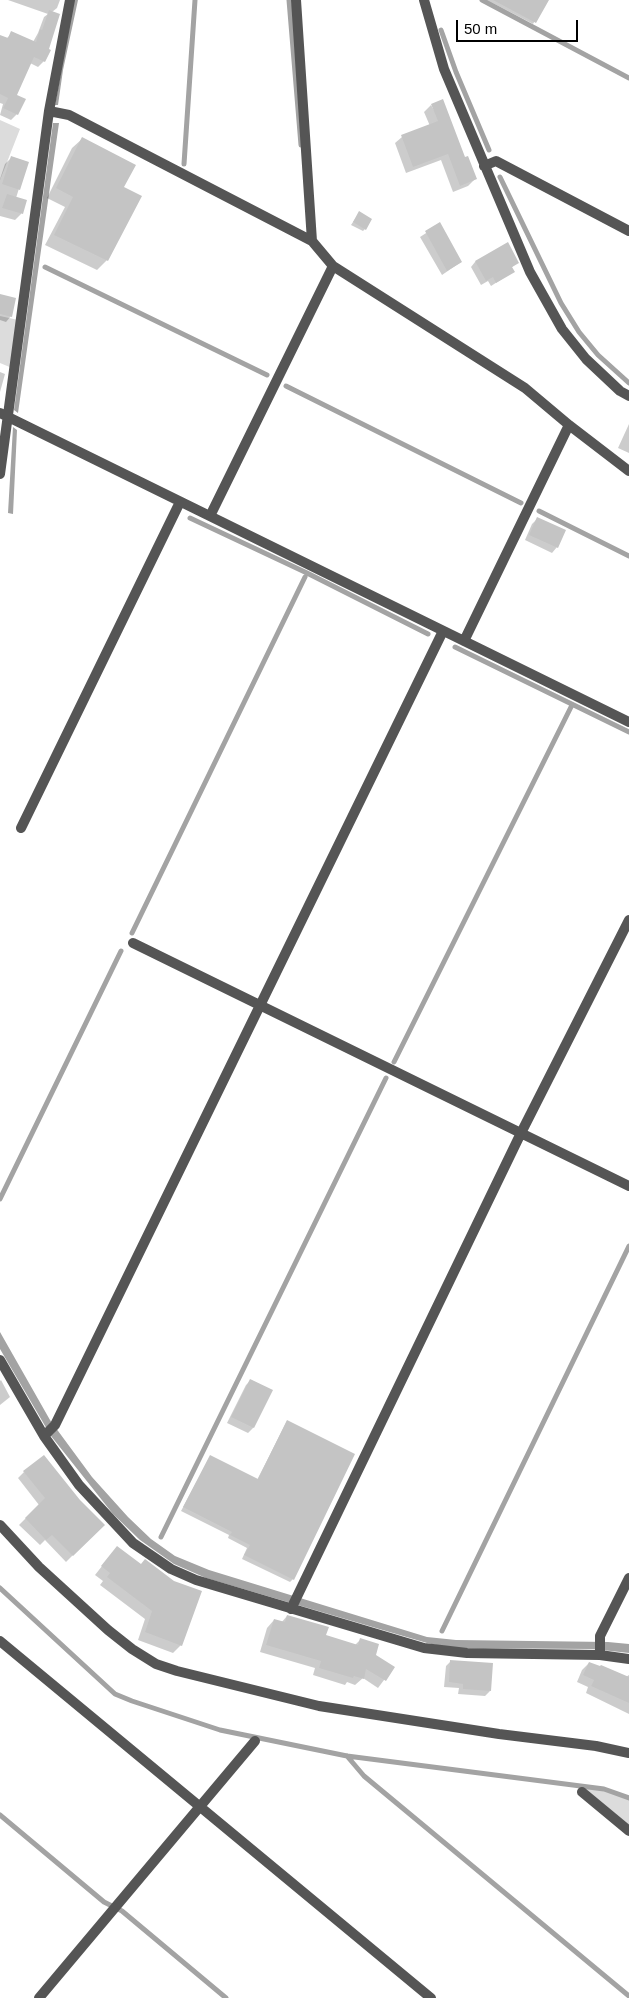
<!DOCTYPE html>
<html>
<head>
<meta charset="utf-8">
<style>
  body { margin:0 }
  #map { position:relative; width:629px; height:1998px; overflow:hidden; background:#fff; font-family:Helvetica,sans-serif }
  canvas { display:block }
  .scale { position:absolute; left:456px; top:20px; width:122px; height:22px; box-sizing:border-box; border:2px solid #000; border-top:0; padding-left:6px; font-size:15px; line-height:18px; white-space:nowrap; color:#000; -webkit-text-stroke:4px #fff; paint-order:stroke }
</style>
</head>
<body>
<div id="map">
<canvas width="629" height="1998"></canvas>
<div class="scale">50 m</div>
</div>
<script>
const ctx = document.querySelector('canvas').getContext('2d');
ctx.lineJoin = 'round';
function paint(path, color) {
  ctx.fillStyle = color;
  ctx.fill(path, 'evenodd');
}
function poly(rows) {
  const path = new Path2D();
  for (const r of rows) {
    path.moveTo(r[0], r[1]);
    for (let i = 2; i < r.length; i += 2) path.lineTo(r[i], r[i + 1]);
  }
  return path;
}
function stroke(path, color, width, dash) {
  ctx.strokeStyle = color;
  ctx.lineWidth = width;
  ctx.lineCap = dash ? 'butt' : 'round';
  ctx.setLineDash(dash || []);
  ctx.stroke(path);
}
paint(poly([
  [0,120,20,129,0,180],
  [0,316,18,320,12,368,0,363],
  [582,1786,604,1789,629,1798,629,1825]
]), '#dcdcdc');
paint(poly([
  [74,0,78,0,63,70,58,105,55,105],
  [53,123,59,123,18,413,14,410],
  [13,427,17,430,13,514,8,513],
  [0,1332,50,1420,92,1477,128,1517,151,1539,175,1556,209,1570,427,1637,456,1640,608,1642,629,1644,629,1653,593,1649,450,1648,427,1643,206,1578,174,1564,140,1540,113,1514,51,1436,0,1349]
]), '#a3a3a3');
paint(poly([
  [8,0,60,0,57,8,52,12,44,61,38,67,30,63,15,96,17,114,11,120,0,115,3,104,0,103,0,36,6,39,12,33,33,42,38,33,44,17,48,14],
  [487,0,547,0,533,24],
  [431,105,475,179,468,186,453,192,441,160,406,173,395,143,402,137,430,126,424,112],
  [82,139,107,260,97,270,45,245,65,207,47,198,72,148],
  [11,158,27,163,16,198,26,201,21,214,15,220,0,216,0,179,5,164],
  [359,213,365,229,363,231,351,225],
  [440,224,461,262,442,275,420,237],
  [507,244,517,263,511,268,513,272,491,286,488,281,481,285,471,267,475,262],
  [0,295,11,316,6,322,0,320],
  [0,372,5,374,0,392],
  [629,424,629,453,618,448],
  [537,519,557,547,552,553,525,540,532,524],
  [1,1380,10,1397,0,1405,0,1381],
  [251,1380,271,1390,253,1428,248,1433,227,1423,246,1385],
  [287,1421,293,1579,290,1582,242,1559,247,1548,228,1538,229,1535,181,1511,210,1457,257,1480],
  [24,1472,79,1501,103,1525,66,1562,45,1540,40,1545,19,1525,39,1505,18,1478],
  [117,1547,181,1645,173,1653,138,1640,145,1619,100,1585,103,1581,95,1575],
  [287,1616,325,1636,355,1645,361,1639,375,1656,393,1668,378,1688,363,1678,355,1685,347,1682,345,1685,313,1675,315,1668,260,1652,267,1628,274,1620,281,1623],
  [451,1661,490,1691,485,1696,458,1694,459,1688,444,1687,446,1666],
  [589,1663,626,1677,629,1675,629,1714,586,1693,588,1687,577,1682,582,1670]
]), '#0003');
stroke(poly([
  [289,0,301,145],
  [482,0,629,78],
  [441,30,456,72,489,150],
  [184,164,195,0],
  [500,177,561,303,579,332,598,355,629,383],
  [45,267,267,375],
  [286,386,521,503],
  [539,511,629,556],
  [190,518,307,573,428,634],
  [455,647,629,732],
  [132,933,305,577],
  [394,1062,572,705],
  [0,1199,121,951],
  [161,1537,386,1078],
  [0,1588,115,1694,132,1701,220,1730,347,1756,604,1789,629,1798],
  [442,1631,629,1246],
  [347,1756,364,1776,629,1996],
  [0,1815,104,1902,122,1911,226,1998]
]), '#a3a3a3', 5);
paint(poly([
  [493,0,549,0,536,23],
  [49,10,60,14,49,49,51,50,45,62,34,57,17,95,26,99,18,115,3,108,8,98,0,94,0,35,8,38,11,31,36,42,40,29,42,30],
  [443,99,465,157,468,156,477,179,460,186,448,154,413,167,401,135,438,121,431,104],
  [82,137,136,165,124,187,142,196,108,261,54,235,73,197,56,188],
  [11,156,29,162,20,190,2,184],
  [7,194,27,200,23,214,2,208],
  [359,211,372,219,366,230,353,222],
  [440,222,462,262,447,271,425,231],
  [508,242,519,263,512,267,515,272,496,283,493,277,486,281,475,261],
  [0,294,16,298,12,317,0,314],
  [537,517,566,530,558,548,529,535],
  [250,1379,273,1390,254,1428,231,1417],
  [287,1420,355,1454,294,1580,244,1555,250,1545,230,1535,232,1532,183,1507,210,1455,258,1479],
  [44,1455,80,1500,105,1525,73,1556,52,1535,46,1540,25,1518,45,1498,23,1471],
  [117,1546,141,1564,145,1559,174,1581,202,1591,182,1646,145,1632,152,1611,107,1577,110,1573,101,1566],
  [287,1615,329,1627,326,1635,358,1645,360,1638,379,1644,376,1655,395,1667,386,1681,366,1669,364,1679,354,1676,353,1678,319,1668,321,1661,266,1645,274,1619,285,1622],
  [450,1660,493,1663,491,1691,463,1689,463,1684,449,1682],
  [589,1662,600,1666,601,1665,629,1677,629,1703,591,1686,594,1680,583,1675]
]), '#c4c4c4');
stroke(poly([
  [296,0,312,241,333,266,525,388,569,425,629,471],
  [424,0,444,69,530,272,562,329,586,359,620,391,629,396],
  [49,111,69,115,312,241],
  [484,166,496,161,629,231],
  [0,413,629,722],
  [0,474,49,111,70,0],
  [210,516,333,266],
  [464,641,569,425],
  [21,828,180,502],
  [133,943,629,1186],
  [0,1360,44,1436,79,1485,133,1543,171,1569,196,1580,424,1648,467,1653,600,1655,629,1659],
  [44,1436,55,1425,443,631],
  [0,1525,39,1567,108,1630,132,1649,156,1664,177,1671,319,1706,499,1734,596,1746,629,1753],
  [291,1609,521,1133,629,920],
  [0,1641,431,1998],
  [600,1655,600,1636,629,1578],
  [582,1792,629,1831],
  [39,1998,255,1741]
]), '#555', 10);
</script>
</body>
</html>
